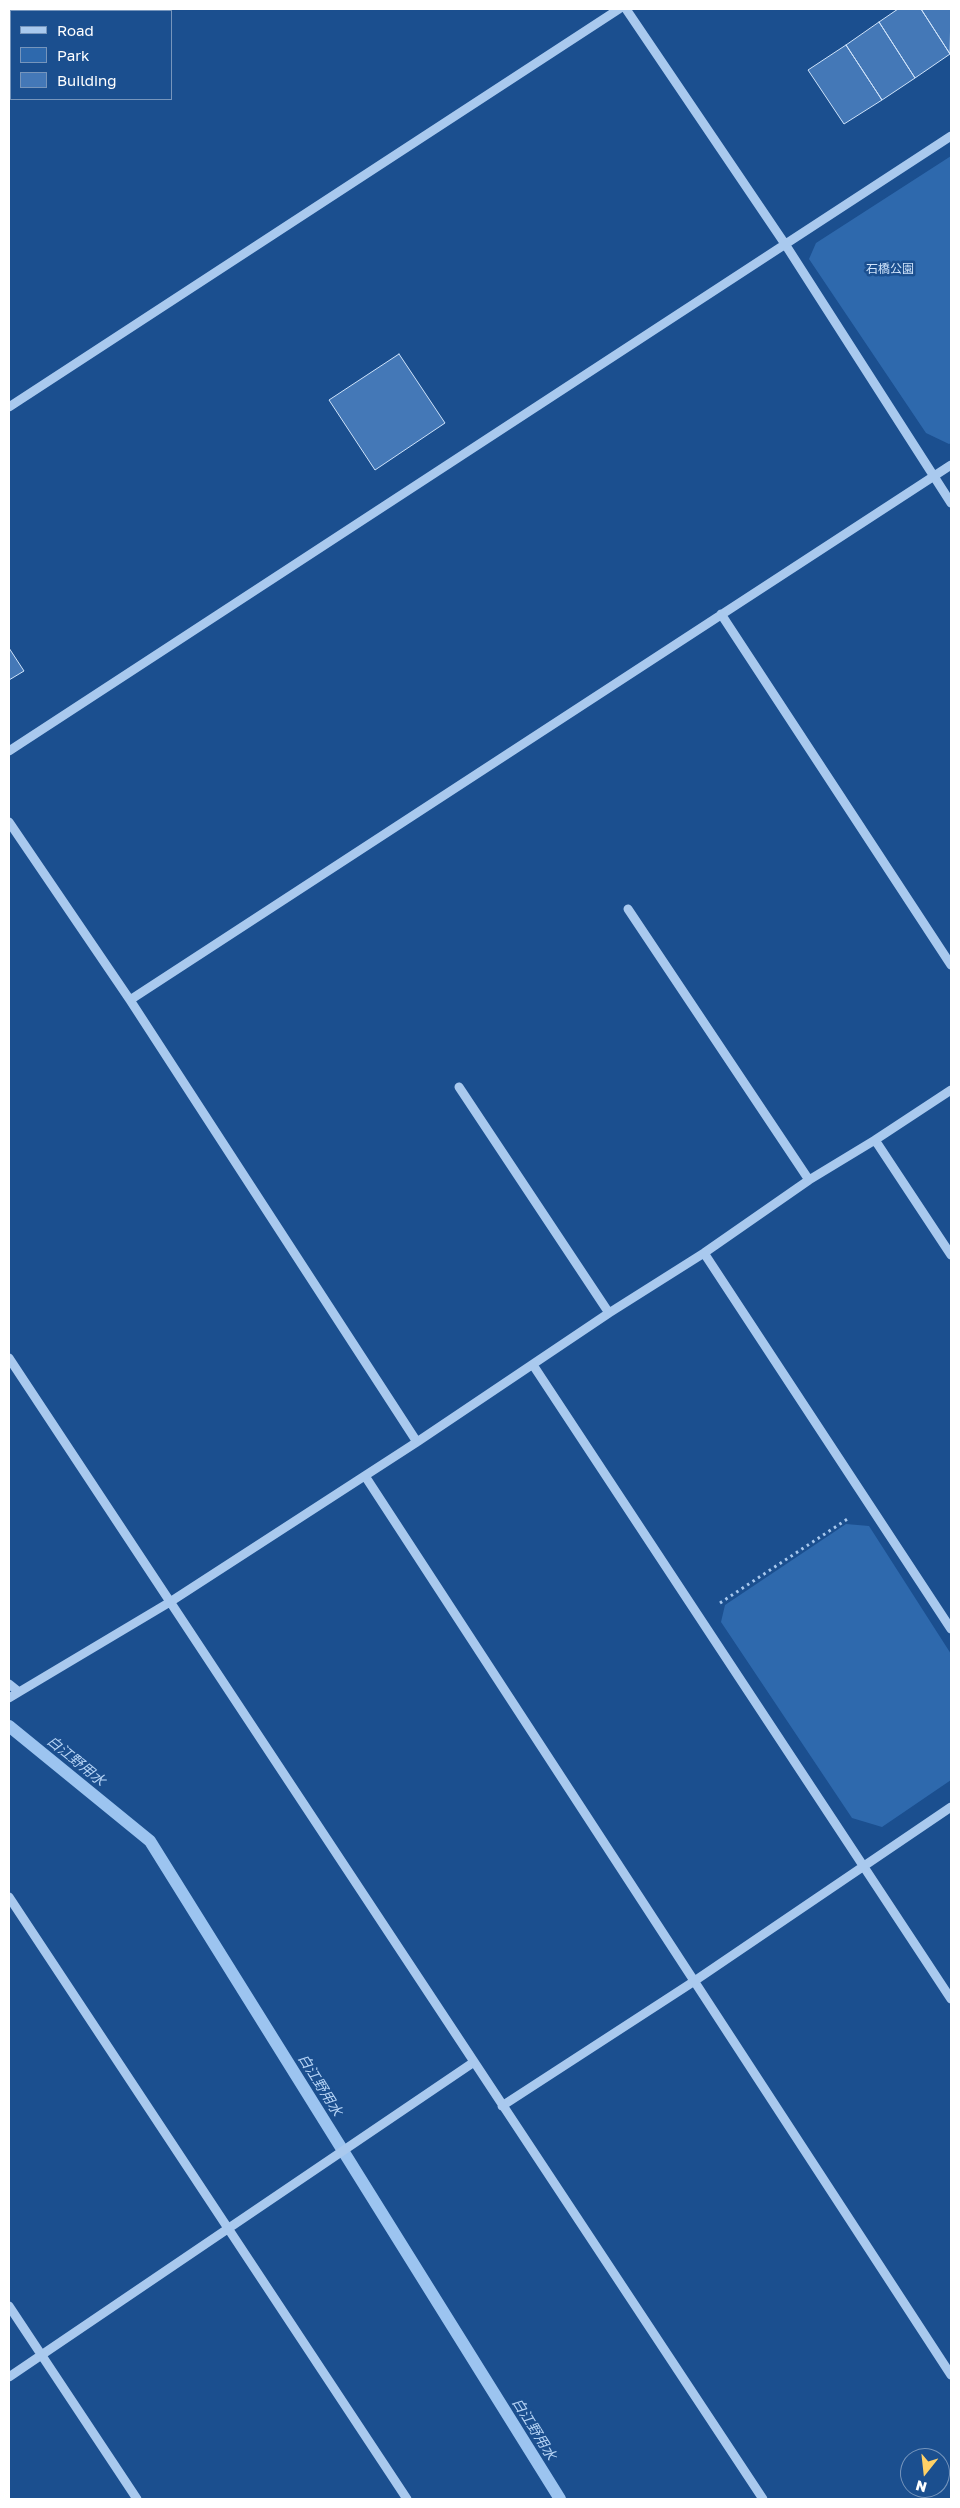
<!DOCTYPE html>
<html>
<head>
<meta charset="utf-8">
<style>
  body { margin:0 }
  #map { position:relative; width:960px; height:2508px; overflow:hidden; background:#1b4f8f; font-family:"Golos Text",sans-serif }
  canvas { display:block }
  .frame { position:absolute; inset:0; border:10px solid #fff; pointer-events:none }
  .legend { position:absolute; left:10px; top:10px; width:162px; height:90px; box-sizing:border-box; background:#1b4f8f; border:1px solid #7695bc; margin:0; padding:6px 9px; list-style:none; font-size:15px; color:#fff }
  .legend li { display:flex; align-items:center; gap:10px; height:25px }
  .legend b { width:25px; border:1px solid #7695bc }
  .north { position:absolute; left:900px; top:2448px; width:50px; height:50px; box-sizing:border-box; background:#1b4f8f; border:1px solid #7695bc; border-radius:50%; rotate:196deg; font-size:14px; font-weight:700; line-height:20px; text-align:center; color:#fff }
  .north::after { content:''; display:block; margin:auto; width:18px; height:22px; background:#ffd166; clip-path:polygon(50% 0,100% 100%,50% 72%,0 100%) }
</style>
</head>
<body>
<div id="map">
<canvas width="960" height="2508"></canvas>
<div class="frame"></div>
<ul class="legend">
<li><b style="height:6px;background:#a9c9ee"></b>Road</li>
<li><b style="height:14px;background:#2e69ad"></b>Park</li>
<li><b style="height:14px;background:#4478b7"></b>Building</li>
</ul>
<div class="north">N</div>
</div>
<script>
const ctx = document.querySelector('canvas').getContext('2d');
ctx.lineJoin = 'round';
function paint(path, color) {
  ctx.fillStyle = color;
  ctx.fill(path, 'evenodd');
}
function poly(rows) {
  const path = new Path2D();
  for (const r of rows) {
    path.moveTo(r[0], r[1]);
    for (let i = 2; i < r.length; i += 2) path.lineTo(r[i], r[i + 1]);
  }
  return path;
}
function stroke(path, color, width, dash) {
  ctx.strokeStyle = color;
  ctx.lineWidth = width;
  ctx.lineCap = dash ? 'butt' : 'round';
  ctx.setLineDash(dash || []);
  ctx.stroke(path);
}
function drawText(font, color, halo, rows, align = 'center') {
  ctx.font = font + ' "Golos Text","Noto Sans JP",sans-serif';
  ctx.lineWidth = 5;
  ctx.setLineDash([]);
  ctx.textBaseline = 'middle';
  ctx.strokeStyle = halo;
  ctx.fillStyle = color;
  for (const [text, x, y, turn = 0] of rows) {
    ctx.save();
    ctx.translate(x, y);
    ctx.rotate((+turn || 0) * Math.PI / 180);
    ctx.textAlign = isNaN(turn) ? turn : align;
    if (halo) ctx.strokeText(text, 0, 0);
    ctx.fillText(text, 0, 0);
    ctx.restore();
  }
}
paint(poly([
  [951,156,951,443,949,444,926,433,809,259,816,243],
  [846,1524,869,1526,951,1654,951,1780,882,1827,852,1818,721,1622,725,1605]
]), '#2e69ad');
stroke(poly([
  [9,1726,150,1841,560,2499]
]), '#9cc4f0', 12);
const building = poly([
  [898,9,921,9,950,54,915,78,879,22,898,9],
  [921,9,951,9,950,54,921,9],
  [879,22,915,78,882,100,846,45,879,22],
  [846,45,882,100,844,124,808,70,846,45],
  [399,354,445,423,375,470,329,400,399,354],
  [9,648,24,671,9,680,9,648]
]);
paint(building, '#4478b7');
stroke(building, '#cfe3fa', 1);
stroke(poly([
  [720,1603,849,1518]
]), '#a9c9ee', 3, [2.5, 4]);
stroke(poly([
  [626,9,785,244,951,503],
  [81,11,85,9],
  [9,57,11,55],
  [9,407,619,9],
  [721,614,951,965],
  [9,751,951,136],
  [9,822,130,1000,417,1442],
  [628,909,809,1180],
  [130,1000,951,465],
  [459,1087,609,1313],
  [875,1140,951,1255],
  [704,1253,951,1629],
  [9,1358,763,2499],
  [533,1365,951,1999],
  [365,1476,951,2375],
  [9,1684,19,1692,170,1602,417,1442,609,1313,704,1253,809,1180,875,1140,951,1090],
  [9,1698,19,1692],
  [9,1897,407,2499],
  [502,2106,693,1982,951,1807],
  [9,2306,137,2499],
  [9,2377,474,2062]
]), '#a9c9ee', 9);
drawText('12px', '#cfe3fa', '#1b4f8f', [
  ["石橋公園",890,269]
]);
drawText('italic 14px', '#b5d3f5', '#1b4f8f', [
  ["白江野用水",76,1761,39],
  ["白江野用水",320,2085,58],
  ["白江野用水",534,2429,58]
]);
</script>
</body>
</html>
